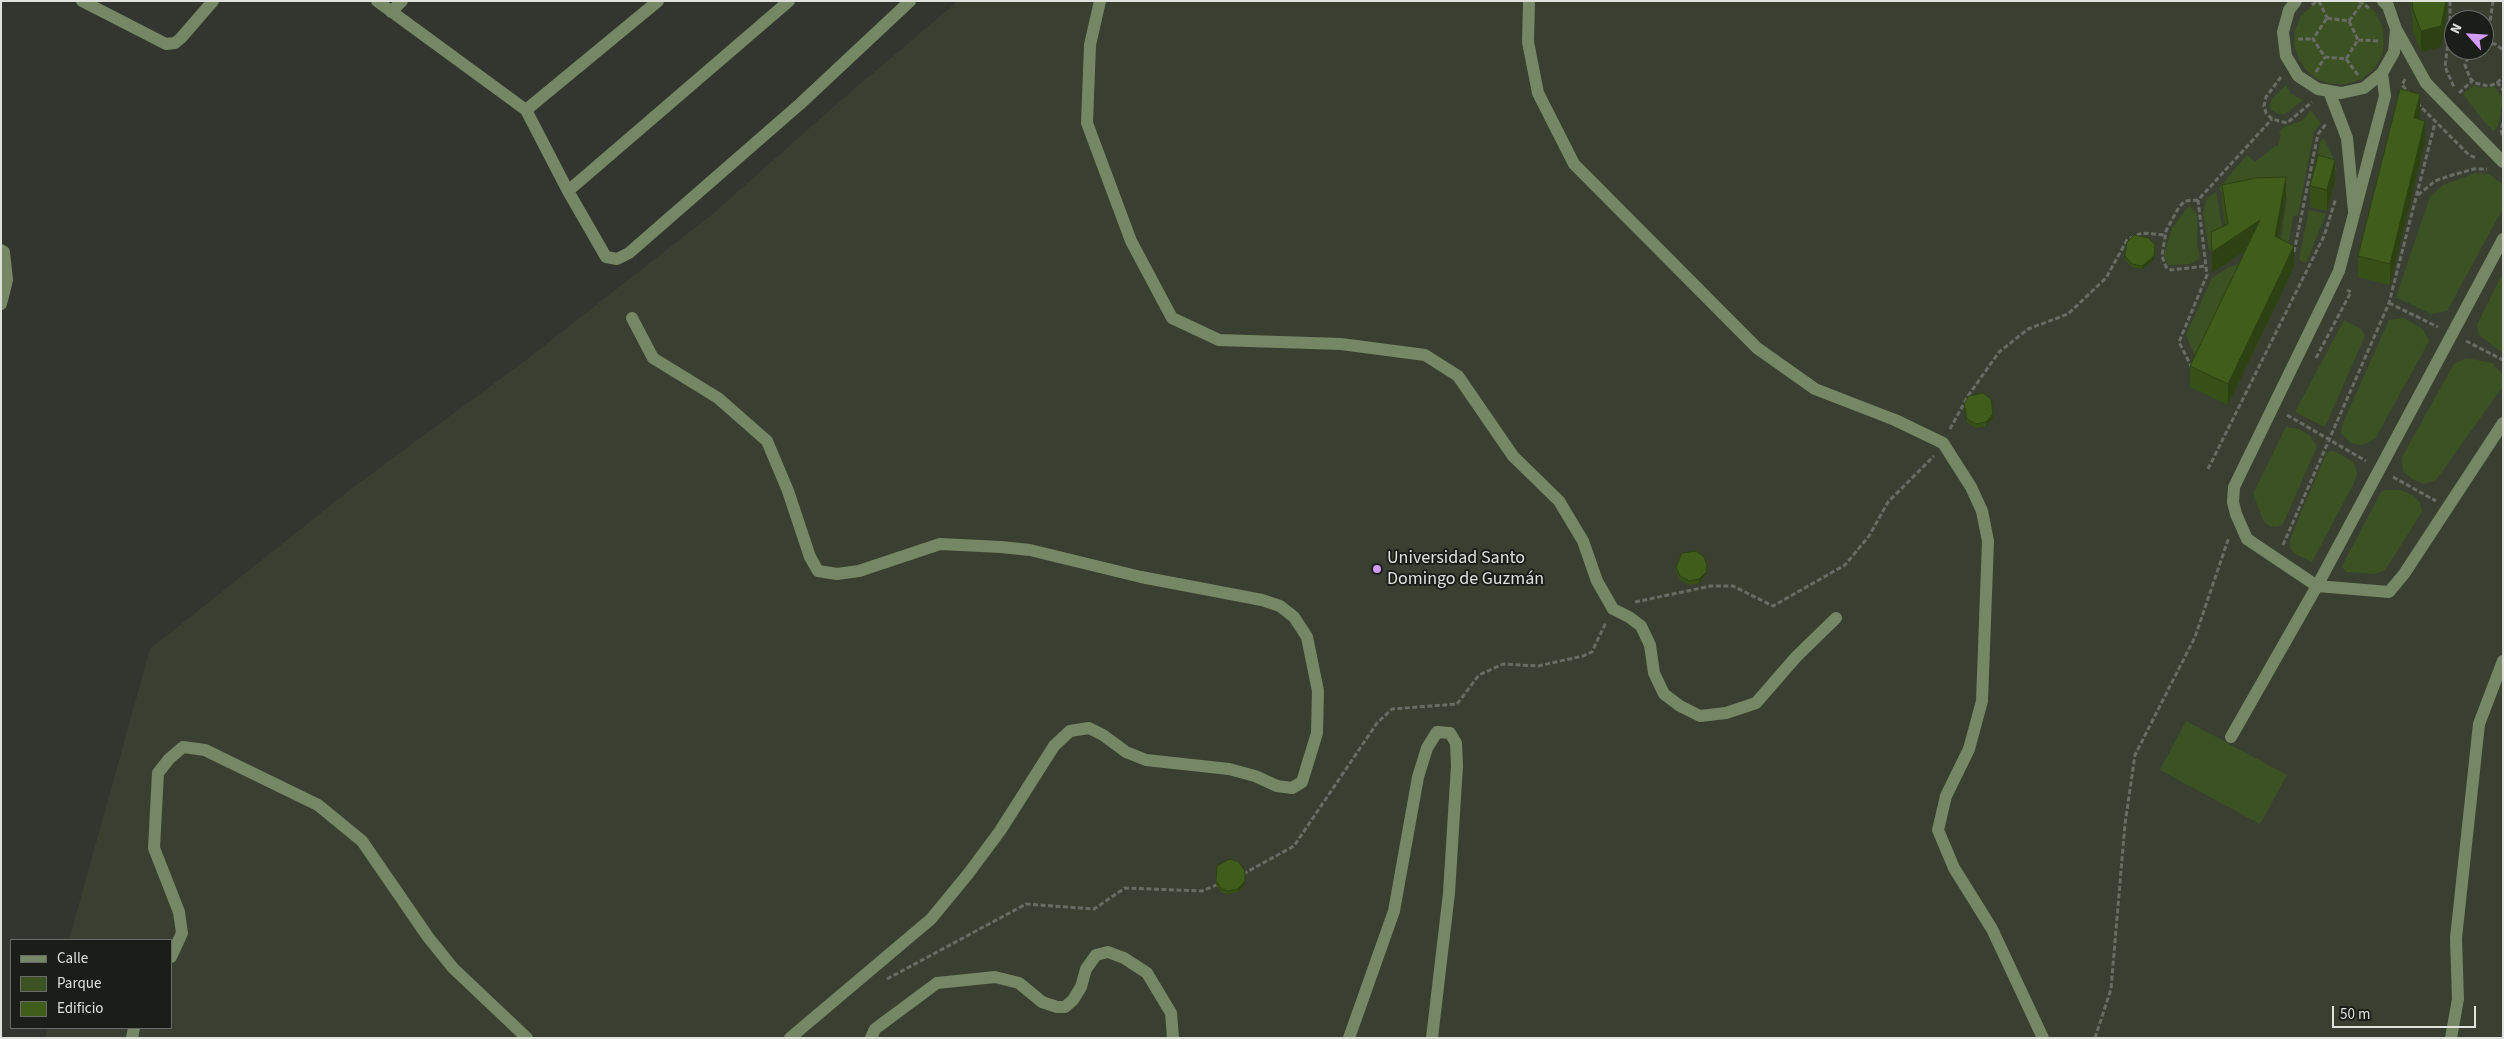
<!DOCTYPE html>
<html>
<head>
<meta charset="utf-8">
<style>
  body { margin:0 }
  #map { position:relative; width:2504px; height:1039px; overflow:hidden; background:#32362e; font-family:"Source Sans 3",sans-serif }
  canvas { display:block }
  .frame { position:absolute; inset:0; border:2px solid #dee1dc; pointer-events:none }
  .legend { position:absolute; left:10px; top:939px; width:162px; height:90px; box-sizing:border-box; background:#1b1d19; border:1px solid #696b67; margin:0; padding:6px 9px; list-style:none; font-size:15px; color:#dee1dc }
  .legend li { display:flex; align-items:center; gap:10px; height:25px }
  .legend b { width:25px; border:1px solid #696b67 }
  .north { position:absolute; left:2444px; top:10px; width:50px; height:50px; box-sizing:border-box; background:#1b1d19; border:1px solid #696b67; border-radius:50%; rotate:296deg; font-size:14px; font-weight:700; line-height:20px; text-align:center; color:#dee1dc }
  .north::after { content:''; display:block; margin:auto; width:18px; height:22px; background:#d39cfc; clip-path:polygon(50% 0,100% 100%,50% 72%,0 100%) }
  .scale { position:absolute; left:2332px; top:1006px; width:144px; height:22px; box-sizing:border-box; border:2px solid #dee1dc; border-top:0; padding-left:6px; font-size:15px; line-height:18px; white-space:nowrap; color:#dee1dc; -webkit-text-stroke:4px #1b1d19; paint-order:stroke }
</style>
</head>
<body>
<div id="map">
<canvas width="2504" height="1039"></canvas>
<div class="frame"></div>
<ul class="legend">
<li><b style="height:6px;background:#758764"></b>Calle</li>
<li><b style="height:14px;background:#3c5223"></b>Parque</li>
<li><b style="height:14px;background:#405d1b"></b>Edificio</li>
</ul>
<div class="north">N</div>
<div class="scale">50 m</div>
</div>
<script>
const ctx = document.querySelector('canvas').getContext('2d');
ctx.lineJoin = 'round';
function paint(path, color) {
  ctx.fillStyle = color;
  ctx.fill(path, 'evenodd');
}
function poly(rows) {
  const path = new Path2D();
  for (const r of rows) {
    path.moveTo(r[0], r[1]);
    for (let i = 2; i < r.length; i += 2) path.lineTo(r[i], r[i + 1]);
  }
  return path;
}
function stroke(path, color, width, dash) {
  ctx.strokeStyle = color;
  ctx.lineWidth = width;
  ctx.lineCap = dash ? 'butt' : 'round';
  ctx.setLineDash(dash || []);
  ctx.stroke(path);
}
function drawText(font, color, halo, rows, align = 'center') {
  ctx.font = font + ' "Source Sans 3",sans-serif';
  ctx.lineWidth = 4;
  ctx.setLineDash([]);
  ctx.textBaseline = 'middle';
  ctx.strokeStyle = halo;
  ctx.fillStyle = color;
  for (const [text, x, y, turn = 0] of rows) {
    ctx.save();
    ctx.translate(x, y);
    ctx.rotate((+turn || 0) * Math.PI / 180);
    ctx.textAlign = isNaN(turn) ? turn : align;
    if (halo) ctx.strokeText(text, 0, 0);
    ctx.fillText(text, 0, 0);
    ctx.restore();
  }
}
paint(poly([
  [958,1,2503,1,2503,1038,45,1038,48,1028,171,1028,171,940,69,940,150,649,351,489,526,360,715,212,839,102],
  [2454,20,2484,20,2484,50,2454,50]
]), '#394032');
paint(poly([
  [2317,1,2364,1,2375,12,2382,25,2384,40,2382,56,2374,69,2362,79,2347,84,2332,84,2317,79,2306,70,2298,58,2294,44,2295,30,2301,16],
  [2286,85,2291,94,2303,100,2285,114,2279,114,2272,110,2270,106,2272,99],
  [2474,85,2482,88,2495,87,2503,99,2498,126,2494,131,2485,123,2463,94],
  [2311,110,2321,124,2314,131,2298,215,2293,216,2287,252,2279,250,2287,197,2225,197,2219,188,2247,155,2255,162,2275,146,2278,146,2281,135,2279,132,2284,127,2302,121],
  [2324,138,2333,157,2337,170,2322,166,2316,171,2320,142],
  [2475,173,2489,174,2503,185,2503,208,2447,311,2431,314,2396,297,2430,197,2443,185],
  [2216,192,2225,244,2209,250,2203,213,2207,198],
  [2189,206,2197,214,2197,244,2200,258,2190,264,2168,265,2164,255,2172,228],
  [2309,210,2326,214,2306,263,2299,260],
  [2245,263,2198,362,2186,335,2212,278,2229,267],
  [2503,273,2503,353,2479,335,2477,325],
  [2403,318,2423,329,2429,341,2375,439,2362,445,2351,443,2341,433,2342,425,2389,320],
  [2344,320,2361,329,2365,336,2325,427,2295,412],
  [2466,358,2492,363,2503,375,2503,386,2436,480,2424,484,2412,479,2403,471,2402,457,2454,364],
  [2286,427,2299,429,2310,436,2317,446,2283,524,2278,527,2270,526,2264,522,2253,494],
  [2330,451,2336,452,2354,463,2357,473,2355,481,2312,562,2295,554,2290,547,2290,539,2326,454],
  [2386,490,2400,490,2413,495,2420,503,2422,512,2385,570,2376,574,2346,572,2342,566,2381,492],
  [2186,721,2287,775,2260,824,2160,770]
]), '#3c5223');
stroke(poly([
  [2319,1,2327,18],
  [2359,1,2369,8],
  [2450,1,2450,24,2445,67,2454,87],
  [2312,5,2317,1],
  [2327,18,2349,21,2358,40,2346,59,2325,57,2313,39,2327,18],
  [2349,21,2362,3],
  [2298,39,2313,39],
  [2358,40,2380,41],
  [2484,43,2495,44,2503,50],
  [2487,43,2493,1],
  [2471,50,2465,65,2470,78,2475,83,2488,86,2495,84,2503,78],
  [2346,59,2358,75],
  [2316,72,2325,57],
  [2281,77,2266,97,2264,106,2266,113,2272,119,2287,123,2312,102],
  [2405,79,2402,85,2410,94],
  [2497,82,2503,90],
  [2459,93,2473,80],
  [2417,103,2469,155,2476,158],
  [2503,123,2501,130,2503,138],
  [2418,195,2435,181,2452,175,2474,169,2487,169],
  [2198,200,2185,201,2179,207,2166,231,2162,256,2166,267,2171,270,2206,266],
  [2294,252,2318,134,2326,124],
  [2389,303,2438,327],
  [2466,341,2503,360],
  [2316,358,2351,292,2347,290],
  [2192,368,2179,342,2207,275,2198,200,2272,119],
  [2287,415,2366,461],
  [1950,429,1968,396,1999,352,2028,329,2068,314,2106,278,2127,240,2142,233,2165,235],
  [2208,469,2324,236,2336,198],
  [2393,477,2436,501],
  [2283,545,2389,303,2435,123],
  [1635,602,1711,586,1733,586,1773,606,1845,565,1869,536,1888,502,1934,456],
  [1243,874,1294,846,1377,723,1392,709,1457,704,1479,675,1503,664,1538,666,1583,656,1592,652,1606,622],
  [887,979,1026,904,1094,909,1125,888,1202,891,1219,884],
  [2095,1038,2111,989,2125,824,2135,755,2195,637,2229,537]
]), '#686c65', 3, [5, 2.5]);
stroke(poly([
  [82,1,166,44,175,43,181,38,213,1],
  [377,1,526,110,568,191,606,257,617,259,629,253,800,104,910,1],
  [1100,1,1090,45,1087,123,1131,241,1172,318,1219,340,1341,344,1425,355,1458,376,1513,456,1559,501,1583,541,1597,581,1613,609,1629,617,1641,626,1650,645,1654,673,1664,694,1680,706,1700,716,1726,713,1756,703,1796,657,1836,618],
  [1529,1,1528,42,1538,93,1574,164,1757,348,1815,389,1895,420,1943,443,1971,487,1982,511,1988,541,1982,701,1969,749,1946,796,1938,830,1954,868,1992,929,2043,1038],
  [2296,1,2289,10,2283,32,2286,56,2298,76,2318,89,2341,93,2364,88,2382,73,2394,52,2396,29,2388,6,2383,1],
  [391,12,402,1],
  [2396,29,2426,83,2503,162],
  [2382,73,2385,96,2339,271,2234,487,2233,502,2236,514,2247,539,2317,586,2389,592,2404,574,2503,423],
  [2329,91,2347,138,2354,211],
  [526,110,658,1],
  [568,191,789,1],
  [1,250,4,252,7,280,1,304],
  [632,318,653,358,718,398,767,441,788,491,810,557,818,571,837,574,859,571,940,544,1001,547,1030,550,1141,577,1262,600,1280,606,1294,617,1307,637,1318,691,1317,733,1302,782,1292,788,1277,786,1255,776,1229,769,1146,760,1126,752,1103,735,1089,728,1070,731,1054,746,1000,831,968,874,931,919,790,1038],
  [2231,737,2317,586,2503,239],
  [171,957,182,933,179,912,154,848,158,773,169,759,183,747,205,750,318,805,362,841,428,937,453,968,527,1038],
  [132,1038,134,1028],
  [871,1038,875,1029,937,983,995,977,1019,983,1042,1002,1057,1007,1065,1007,1073,1000,1081,987,1086,969,1096,955,1108,952,1124,958,1147,973,1171,1013,1173,1038],
  [1349,1038,1394,911,1418,777,1427,748,1437,732,1450,733,1456,743,1457,766,1449,893,1432,1038],
  [2451,1038,2458,999,2456,938,2479,724,2503,661]
]), '#758764', 12);
paint(poly([
  [2411,1,2447,1,2447,16,2441,47,2421,52,2413,31],
  [2420,115,2419,119,2425,142,2390,285,2358,277,2358,256],
  [2335,181,2327,211,2310,207,2310,186],
  [2222,185,2286,198,2279,238,2294,267,2228,405,2190,387,2190,366,2245,251,2212,273,2211,232,2225,225,2222,206],
  [2125,256,2154,260,2142,269,2132,267,2125,260],
  [1964,404,1993,418,1986,426,1976,428,1967,423,1964,408],
  [1676,567,1707,570,1706,575,1699,583,1689,585,1680,580,1676,571],
  [1216,881,1245,885,1238,892,1228,894,1222,893,1216,885]
]), '#375017');
paint(poly([
  [2446,1,2447,1,2447,16,2441,47,2421,52,2421,31],
  [2420,94,2420,115,2414,139,2414,118],
  [2425,121,2425,142,2390,285,2390,264],
  [2335,160,2335,181,2327,211,2327,190],
  [2286,177,2286,198,2275,257,2275,236],
  [2260,220,2260,241,2212,273,2212,252],
  [2155,245,2154,260,2142,269,2142,266],
  [2294,246,2294,267,2228,405,2228,384],
  [1993,414,1993,418,1986,426,1986,422],
  [1707,566,1706,575,1699,583,1699,579],
  [1245,871,1245,885,1238,892,1238,889]
]), '#2d4113');
const building = poly([
  [2412,1,2446,1,2441,26,2421,31,2413,10,2412,1],
  [2400,89,2420,94,2414,118,2425,121,2390,264,2358,256,2400,89],
  [2318,155,2335,160,2327,190,2310,186,2318,155],
  [2286,177,2275,236,2294,246,2228,384,2190,366,2260,220,2212,252,2211,232,2228,224,2222,185,2255,178,2286,177],
  [2134,235,2149,238,2155,245,2154,256,2142,266,2132,264,2125,256,2127,242,2134,235],
  [1983,393,1991,399,1993,414,1986,422,1976,424,1967,419,1964,404,1969,396,1983,393],
  [1696,551,1704,557,1707,566,1706,572,1699,579,1689,581,1680,576,1676,567,1682,553,1696,551],
  [1230,859,1239,862,1245,871,1245,881,1238,889,1228,891,1222,889,1216,881,1217,866,1230,859]
]);
paint(building, '#405d1b');
stroke(building, '#2d4113', 1);
for (const [x, y, r, color] of [
  [1377,569,5,"#d39cfc"]
]) {
  const dot = new Path2D();
  dot.arc(x, y, r, 0, 2 * Math.PI);
  ctx.fillStyle = color;
  ctx.fill(dot);
  stroke(dot, '#1b1d19', 2);
}
drawText('18px', '#dee1dc', '#1b1d19', [
  ["Universidad Santo",1387,559],
  ["Domingo de Guzmán",1387,580]
], 'left');
</script>
</body>
</html>
